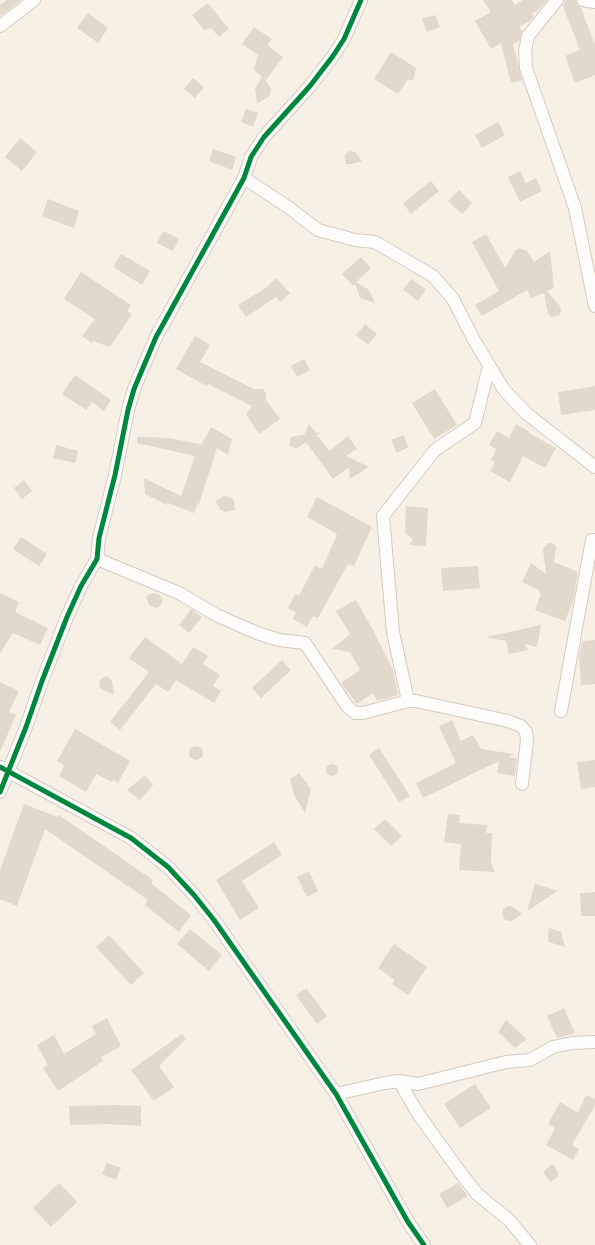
<!DOCTYPE html>
<html>
<head>
<meta charset="utf-8">
<style>
  body { margin:0 }
  canvas { display:block; background:#f6f0e5 }
</style>
</head>
<body>
<canvas width="595" height="1245"></canvas>
<script>
const ctx = document.querySelector('canvas').getContext('2d');
ctx.lineJoin = 'round';
function paint(path, color) {
  ctx.fillStyle = color;
  ctx.fill(path, 'evenodd');
}
function poly(rows) {
  const path = new Path2D();
  for (const r of rows) {
    if (r.length === 3) {
      path.moveTo(r[0] + r[2], r[1]);
      path.arc(r[0], r[1], r[2], 0, 2 * Math.PI);
      continue;
    }
    path.moveTo(r[0], r[1]);
    for (let i = 2; i < r.length; i += 2) path.lineTo(r[i], r[i + 1]);
  }
  return path;
}
function stroke(path, color, width, dash) {
  ctx.strokeStyle = color;
  ctx.lineWidth = width;
  ctx.lineCap = dash ? 'butt' : 'round';
  ctx.setLineDash(dash || []);
  ctx.stroke(path);
}
paint(poly([
  [7,0,21,0,0,16,0,5],
  [483,0,512,0,515,5,523,0,547,0,540,8,532,14,534,16,531,20,519,27,522,31,519,41,513,44,522,80,511,83,501,43,491,49,475,21,491,12],
  [565,0,575,0,578,6,581,8,595,45,595,75,575,83,565,56,580,50,563,6],
  [208,3,229,29,219,37,211,28,204,30,192,15],
  [88,13,108,28,98,43,77,28],
  [435,15,440,27,427,32,422,19],
  [254,27,272,39,267,45,283,57,266,80,264,78,271,89,270,96,257,104,255,89,262,77,254,70,258,55,242,44],
  [391,52,416,68,413,81,408,79,398,94,374,79],
  [193,78,204,87,195,98,184,89],
  [246,109,258,113,253,127,241,122],
  [498,122,505,135,482,148,475,135],
  [20,138,37,152,22,171,5,157],
  [213,149,236,157,232,170,209,161],
  [349,151,355,152,362,161,352,164,346,164,344,156],
  [520,171,526,183,536,178,542,191,520,202,508,177],
  [431,181,439,191,411,214,403,203],
  [459,190,472,203,462,214,448,201],
  [48,199,79,211,74,228,42,216],
  [163,231,179,239,173,251,157,243],
  [486,234,505,268,515,251,519,248,527,251,534,262,550,251,554,288,547,291,560,306,561,311,559,315,552,317,548,314,544,293,531,298,527,290,482,316,475,305,499,291,472,242],
  [121,254,150,271,142,285,113,267],
  [361,257,371,268,356,282,369,290,375,303,360,298,355,284,353,286,342,274],
  [81,272,131,305,127,311,132,314,110,347,93,341,92,343,82,336,95,319,64,299],
  [276,278,290,293,281,302,276,297,246,317,238,305,266,288],
  [411,279,426,289,418,301,403,290],
  [365,324,377,334,368,345,356,335],
  [195,336,210,345,200,362,254,389,263,389,266,393,266,400,280,419,259,434,246,414,252,406,208,384,206,386,176,369],
  [304,359,310,370,297,377,291,366],
  [75,375,111,400,104,411,92,402,86,410,62,394],
  [595,386,595,410,561,415,558,392],
  [435,389,457,425,434,439,412,403],
  [309,424,316,433,322,432,317,435,329,451,348,436,357,449,346,456,369,467,350,479,349,467,333,479,306,442,296,449,289,445,291,437,304,435],
  [516,424,530,432,529,433,556,448,545,468,523,456,510,482,490,471,495,462,491,460,496,449,489,445,497,431,509,438],
  [211,427,232,439,228,455,217,448,199,504,193,502,198,504,194,513,168,503,167,505,145,494,144,478,181,496,195,456,137,443,137,437,169,438,204,445,202,444],
  [403,435,409,447,397,453,391,440],
  [56,445,78,451,75,463,53,458],
  [24,480,32,491,22,499,14,488],
  [224,496,229,497,234,500,235,510,225,512,220,509,215,501],
  [317,497,372,527,354,566,348,564,318,618,313,616,307,627,293,619,296,612,288,608,295,594,299,596,315,565,322,569,337,534,307,517],
  [406,506,428,508,426,546,409,545,413,539,405,533],
  [21,537,47,554,39,566,13,549],
  [548,543,554,544,556,547,554,562,578,572,573,601,565,621,535,610,541,594,539,593,540,591,522,582,531,563,546,574,543,549],
  [478,566,480,588,443,591,441,568],
  [0,593,19,602,15,612,48,628,40,645,13,633,0,653],
  [153,593,159,594,163,600,159,607,155,608,149,605,146,596],
  [356,600,375,634,393,670,398,695,377,701,373,693,357,704,341,683,360,670,350,652,332,649,350,634,336,611],
  [191,609,202,617,189,633,179,625],
  [541,625,537,647,525,644,528,650,509,654,506,641,486,637],
  [145,637,182,664,193,647,208,656,203,664,220,675,213,686,221,691,214,703,176,680,168,692,156,684,120,730,110,722,149,672,129,658],
  [595,640,595,684,581,685,579,656,582,641],
  [282,660,291,670,261,698,252,688],
  [106,676,112,680,114,695,103,690,99,687,100,680],
  [0,682,19,691,9,712,16,715,0,752],
  [452,720,461,741,473,735,481,749,514,754,508,757,517,758,515,776,497,773,499,761,423,798,416,783,456,763,439,726],
  [75,729,130,761,118,783,113,780,112,782,96,774,86,792,59,776,64,766,57,761],
  [196,753,7],
  [379,748,410,796,399,802,369,755],
  [595,760,595,787,581,789,577,762],
  [332,770,6],
  [299,773,311,789,305,813,294,795,290,779],
  [145,775,153,785,140,800,127,790],
  [24,804,58,817,59,815,153,880,151,883,191,915,179,932,145,905,148,900,45,829,17,906,0,899,0,870],
  [448,814,460,815,459,823,487,825,486,833,492,833,491,863,495,872,459,870,461,844,444,842],
  [385,819,402,836,391,846,374,829],
  [274,842,282,855,242,881,259,908,240,920,216,880],
  [309,871,318,891,307,897,297,877],
  [535,884,558,891,527,911],
  [595,892,595,916,581,916,580,893],
  [508,906,513,907,522,914,512,921,505,920,502,913,503,909],
  [549,928,561,932,565,947,549,942,548,937],
  [190,929,222,955,209,971,177,944],
  [109,935,144,973,131,985,96,947],
  [394,944,427,967,408,995,392,984,395,980,378,968],
  [306,988,327,1016,317,1024,296,995],
  [564,1008,575,1033,557,1038,547,1016],
  [107,1018,121,1046,101,1057,103,1061,58,1091,43,1068,48,1065,37,1045,54,1035,64,1054,96,1034,92,1026],
  [506,1020,527,1039,515,1048,498,1032],
  [182,1034,186,1039,159,1066,174,1087,154,1101,131,1070],
  [475,1084,491,1108,460,1128,444,1104],
  [586,1095,595,1099,595,1105,572,1145,579,1149,573,1160,546,1145,555,1128,548,1124,560,1102,578,1113],
  [117,1105,141,1106,141,1126,109,1124,70,1125,69,1106],
  [107,1163,121,1168,116,1180,102,1174],
  [552,1164,558,1171,558,1176,551,1182,543,1172],
  [59,1183,77,1202,51,1227,33,1208],
  [458,1183,468,1196,447,1208,439,1194]
]), '#e3d8cc');
const minor = poly([
  [557,0,528,36,525,51,526,68,575,208,595,306],
  [583,0,595,2],
  [0,26,34,0],
  [244,178,288,207,318,230,355,240,375,242,433,276,453,299,474,340,504,390,527,414,595,467],
  [97,559,179,593,216,615,257,633,279,640,305,643,347,706,355,713,363,713,408,701,416,701,508,721,521,726,526,732,527,740,522,784],
  [408,701,393,632,383,516,435,450,475,423,489,366],
  [561,711,592,540,595,540],
  [0,767,131,838,168,867,194,895,214,920,336,1094,408,1222,424,1245],
  [0,792,26,727,42,681,67,617,81,586,97,559,99,538,115,475,128,410,134,389,156,337,244,178,251,157,264,137,310,86,333,56,344,39,361,0],
  [399,1081,419,1115,457,1168,477,1194,509,1220,530,1245],
  [336,1094,385,1083,399,1081,418,1084,506,1062,530,1060,553,1047,572,1043,595,1042]
]);
stroke(minor, '#d5cbc0', 14);
stroke(minor, '#fefdfb', 12);
stroke(poly([
  [0,767,131,838,168,867,194,895,214,920,336,1094,408,1222,424,1245],
  [0,792,26,727,42,681,67,617,81,586,97,559,99,538,115,475,128,410,134,389,156,337,244,178,251,157,264,137,310,86,333,56,344,39,361,0]
]), '#00873e', 5);
</script>
</body>
</html>
